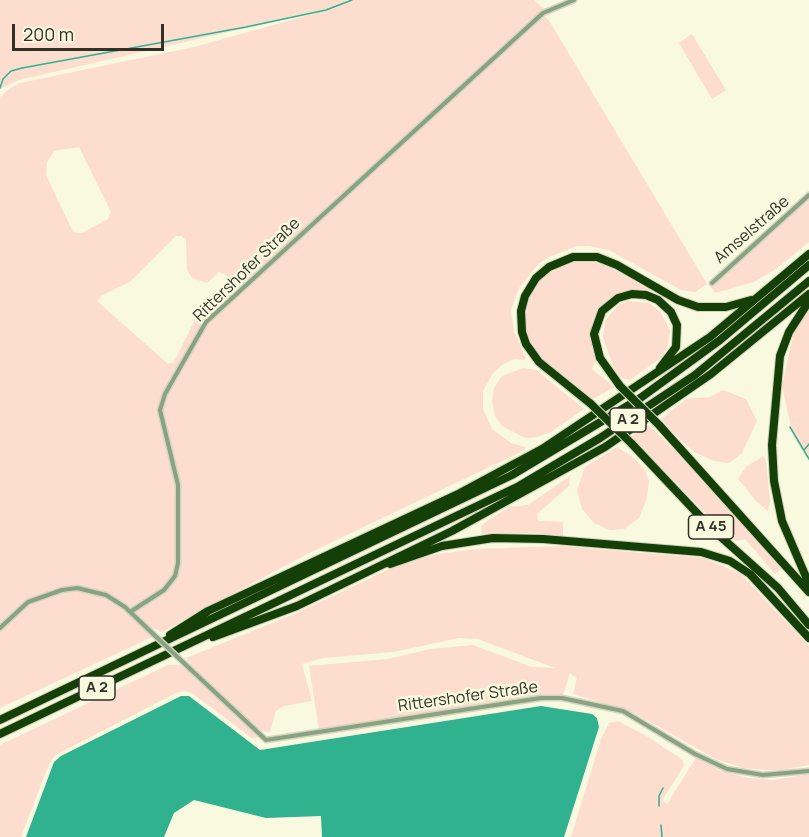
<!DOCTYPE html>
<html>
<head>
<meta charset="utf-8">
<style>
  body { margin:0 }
  #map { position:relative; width:809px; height:837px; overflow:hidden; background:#f8f9de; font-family:Manrope,sans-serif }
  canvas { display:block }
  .scale { position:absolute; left:12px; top:24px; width:152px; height:27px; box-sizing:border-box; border:3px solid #313127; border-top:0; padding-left:8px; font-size:18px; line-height:21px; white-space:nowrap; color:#313127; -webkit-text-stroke:4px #f8f9de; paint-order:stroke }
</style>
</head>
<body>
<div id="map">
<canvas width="809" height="837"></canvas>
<div class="scale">200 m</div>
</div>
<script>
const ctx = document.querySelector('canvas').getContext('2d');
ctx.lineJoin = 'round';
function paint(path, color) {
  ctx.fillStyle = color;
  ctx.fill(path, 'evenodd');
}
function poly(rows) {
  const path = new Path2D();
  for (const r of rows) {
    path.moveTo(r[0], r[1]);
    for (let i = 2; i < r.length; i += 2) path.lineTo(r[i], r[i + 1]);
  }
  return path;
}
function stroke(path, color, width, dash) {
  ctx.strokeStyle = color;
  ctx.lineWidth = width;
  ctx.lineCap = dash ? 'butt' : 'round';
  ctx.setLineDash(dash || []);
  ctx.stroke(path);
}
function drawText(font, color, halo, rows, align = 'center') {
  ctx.font = font + ' Manrope,sans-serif';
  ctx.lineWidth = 5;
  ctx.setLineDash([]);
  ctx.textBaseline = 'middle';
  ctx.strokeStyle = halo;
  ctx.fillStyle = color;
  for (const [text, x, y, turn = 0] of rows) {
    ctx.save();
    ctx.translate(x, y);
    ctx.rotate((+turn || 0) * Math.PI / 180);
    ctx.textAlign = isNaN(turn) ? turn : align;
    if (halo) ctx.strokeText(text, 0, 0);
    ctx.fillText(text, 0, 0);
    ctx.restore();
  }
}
paint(poly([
  [0,0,534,0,545,10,541,14,548,19,707,284,695,292,681,290,609,250,589,246,577,246,549,257,538,264,519,288,511,310,514,332,526,358,524,360,514,359,502,365,493,373,483,391,483,409,492,429,511,443,525,447,525,450,307,554,162,632,153,628,149,633,152,637,0,708,0,97,10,88,20,83,194,47,338,7,19,80,0,89],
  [79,147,111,212,108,219,82,233,73,232,46,175,47,162,54,151],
  [176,236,182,236,186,241,187,270,192,278,207,283,219,272,226,275,233,283,232,287,196,318,174,362,168,364,97,301,102,295,130,282],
  [692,34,726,90,712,99,679,43],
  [809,199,809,242,776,269,754,282,715,293,709,284],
  [574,261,592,261,608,266,652,291,635,289,622,292,609,298,599,310,590,335,596,360,592,369,614,387,593,399,537,354,528,337,525,320,530,295,537,284,547,273],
  [628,301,649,303,660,311,670,331,668,345,662,357,630,380,622,378,615,371,603,338,605,321,618,305],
  [809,309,809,461,793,436,782,386,794,332],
  [523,368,536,370,584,409,551,432,537,437,525,438,502,426,495,416,492,401,494,388,502,376],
  [723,390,746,399,757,421,742,453,729,463,714,461,694,452,667,427,662,419,686,399,710,397],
  [648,425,692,466,771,554,781,569,775,574,745,539,736,541,720,528,638,444,632,436],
  [617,447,634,458,645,470,649,481,647,498,639,518,624,529,610,530,594,523,582,509,577,490,585,467],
  [763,456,766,461,770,501,768,511,757,502,738,479,746,467],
  [570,476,569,486,537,514,538,521,563,522,563,536,534,533,482,534,481,526,487,521,509,507,528,505],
  [561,546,704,558,741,574,809,646,809,765,781,770,765,770,743,768,716,759,632,712,573,694,577,678,570,673,563,695,528,696,319,730,309,666,388,659,431,649,473,645,532,667,555,668,478,639,459,638,393,652,323,658,302,664,312,701,284,706,276,711,270,732,259,731,257,738,252,738,192,693,185,691,176,693,54,756,47,769,21,837,0,837,0,745,168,665,180,665,185,669,191,664,186,658,297,613,402,563,438,554,477,549],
  [618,721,648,737,683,760,684,766,662,800,667,804,696,758,719,770,749,778,774,780,809,774,809,837,571,837,601,739,609,723]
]), '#fdddce');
paint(poly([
  [181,696,189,696,260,750,541,706,592,714,597,718,599,727,564,837,322,837,321,816,266,818,194,800,174,813,164,837,26,837,54,762,61,756]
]), '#30b18f');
stroke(poly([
  [0,88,3,79,11,71,22,68,246,27,326,10,352,0],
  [790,427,809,459],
  [804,450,809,444],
  [659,806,659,796,663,788],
  [661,825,662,837]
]), '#30b18f', 1.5);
const minor = poly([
  [712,283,809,195],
  [130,612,164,590,175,576,178,563,178,485,160,410,165,394,206,322,543,13,574,0],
  [0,628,28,602,62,590,77,588,106,595,125,607,148,629],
  [186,665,266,740,541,698,562,698,623,711,695,754,727,769,763,775,809,771]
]);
const motorway = poly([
  [809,301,789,332,780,356,772,445,774,481,782,521,809,584],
  [620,386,600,358,594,334,602,311,618,298,632,294,646,295,658,300,671,312,677,325,676,347,660,368],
  [591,404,539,362,526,344,522,332,521,311,525,296,536,278,549,267,573,257,597,257,617,265,678,300,698,307,726,307,751,300],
  [659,425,809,592],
  [631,443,712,529,778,588,809,625],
  [390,564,442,546,493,538,543,539,701,552,730,561,750,574,809,638],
  [170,635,208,611,460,493,542,449,710,337,809,254],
  [213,637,297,606,452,531,605,447,711,374,809,294],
  [0,720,512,475,639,399,720,340,809,265],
  [0,734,519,486,600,438,695,375,809,281]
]);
stroke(minor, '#d4d5bd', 7);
stroke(motorway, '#d4d5bd', 10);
stroke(minor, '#88a282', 4);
stroke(motorway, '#144008', 8);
const minorBridge = poly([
  [148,629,186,665]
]);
const motorwayBridge = poly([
  [620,386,659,425],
  [591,404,631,443]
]);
stroke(minorBridge, '#d4d5bd', 7, []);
stroke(motorwayBridge, '#d4d5bd', 10, []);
stroke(minorBridge, '#88a282', 4);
stroke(motorwayBridge, '#144008', 8);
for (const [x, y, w] of [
  [628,420,36],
  [711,527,45],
  [97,688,36]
]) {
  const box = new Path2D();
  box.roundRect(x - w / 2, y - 12, w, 24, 4.5);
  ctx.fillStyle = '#f8f9de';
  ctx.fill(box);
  stroke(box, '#313127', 1.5);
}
drawText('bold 15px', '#313127', null, [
  ["A 2",628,420],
  ["A 45",711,527],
  ["A 2",97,688]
]);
drawText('16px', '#313127', '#f8f9de', [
  ["Amselstraße",752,230,-41],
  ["Rittershofer Straße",247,270,-44],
  ["Rittershofer Straße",468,697,-8]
]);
</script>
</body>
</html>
